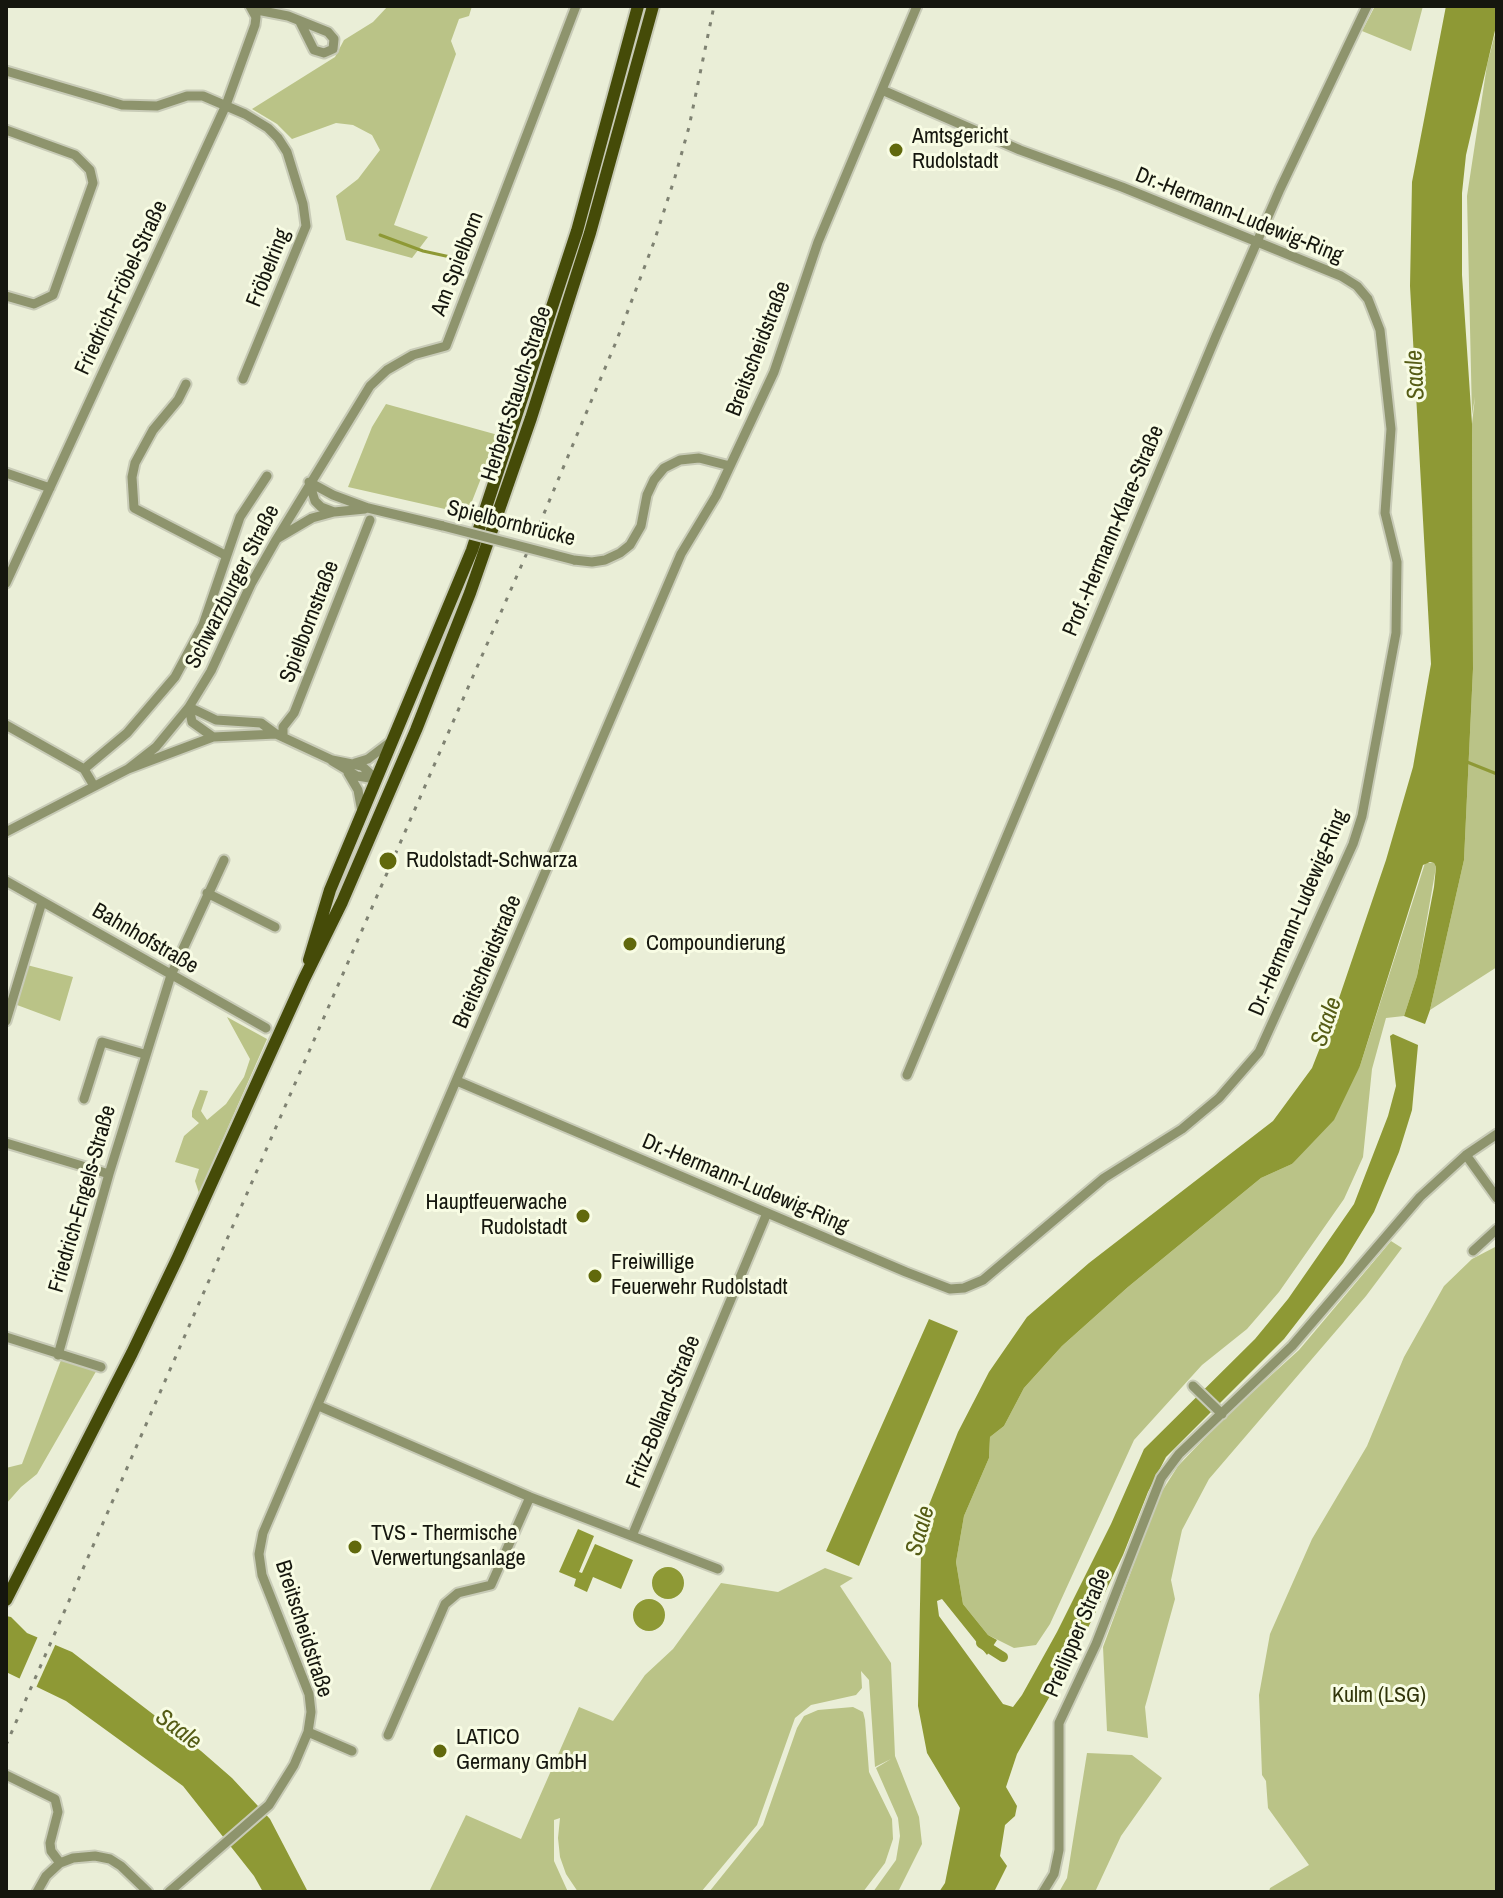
<!DOCTYPE html>
<html>
<head>
<meta charset="utf-8">
<style>
  body { margin:0 }
  #map { position:relative; width:1503px; height:1898px; overflow:hidden; background:#eaeed7; font-family:"Archivo Narrow",sans-serif }
  canvas { display:block }
  .frame { position:absolute; inset:0; border:8px solid #15160e; pointer-events:none }
</style>
</head>
<body>
<div id="map">
<canvas width="1503" height="1898"></canvas>
<div class="frame"></div>
</div>
<script>
const ctx = document.querySelector('canvas').getContext('2d');
ctx.lineJoin = 'round';
function paint(path, color) {
  ctx.fillStyle = color;
  ctx.fill(path, 'evenodd');
}
function poly(rows) {
  const path = new Path2D();
  for (const r of rows) {
    if (r.length === 3) {
      path.moveTo(r[0] + r[2], r[1]);
      path.arc(r[0], r[1], r[2], 0, 2 * Math.PI);
      continue;
    }
    path.moveTo(r[0], r[1]);
    for (let i = 2; i < r.length; i += 2) path.lineTo(r[i], r[i + 1]);
  }
  return path;
}
function stroke(path, color, width, dash) {
  ctx.strokeStyle = color;
  ctx.lineWidth = width;
  ctx.lineCap = dash ? 'butt' : 'round';
  ctx.setLineDash(dash || []);
  ctx.stroke(path);
}
function drawText(font, color, halo, rows, align = 'center') {
  ctx.font = font + ' "Archivo Narrow",sans-serif';
  ctx.lineWidth = 6;
  ctx.setLineDash([]);
  ctx.textBaseline = 'middle';
  ctx.strokeStyle = halo;
  ctx.fillStyle = color;
  for (const [text, x, y, turn = 0] of rows) {
    ctx.save();
    ctx.translate(x, y);
    ctx.rotate((+turn || 0) * Math.PI / 180);
    ctx.textAlign = isNaN(turn) ? turn : align;
    if (halo) ctx.strokeText(text, 0, 0);
    ctx.fillText(text, 0, 0);
    ctx.restore();
  }
}
paint(poly([
  [388,6,472,6,469,16,459,19,451,41,456,54,394,225,428,237,412,258,346,240,336,196,358,179,380,150,372,135,353,125,336,123,292,139,277,124,252,109,335,57,344,40,373,22],
  [1375,6,1423,6,1411,51,1362,31],
  [1497,26,1497,967,1430,1010,1464,860,1473,669,1472,424,1475,397,1472,415,1467,196,1487,65],
  [386,404,498,435,467,514,348,487,372,427],
  [1425,863,1434,863,1436,867,1417,976,1404,1016,1386,1018,1372,1069,1363,1157,1344,1199,1279,1292,1247,1329,1202,1365,1134,1440,1050,1624,1036,1645,1014,1648,988,1635,963,1604,956,1562,964,1516,989,1458,990,1437,1004,1426,1024,1388,1062,1346,1128,1287,1261,1178,1292,1164,1360,1066],
  [27,965,73,977,60,1021,17,1005],
  [227,1017,267,1039,199,1193,195,1181,199,1169,175,1162,184,1136,199,1123,192,1117,192,1111,200,1090,208,1091,201,1111,207,1120,226,1104,244,1077,250,1059],
  [1391,1241,1402,1248,1366,1296,1209,1479,1182,1530,1171,1580,1175,1599,1145,1707,1148,1738,1107,1731,1103,1647,1159,1496,1178,1466,1225,1417,1299,1350],
  [1497,1246,1497,1892,1269,1892,1270,1888,1309,1865,1268,1808,1266,1781,1262,1775,1259,1695,1270,1634,1312,1539,1367,1446,1404,1357,1444,1286,1472,1259],
  [61,1360,98,1368,37,1474,21,1487,6,1504,6,1468,22,1464],
  [825,1568,853,1578,840,1586,891,1663,895,1756,919,1817,922,1844,898,1892,873,1892,896,1860,900,1836,898,1818,876,1768,891,1759,875,1767,869,1680,861,1671,862,1688,856,1695,811,1705,795,1718,757,1825,701,1892,578,1892,566,1874,560,1857,558,1838,560,1818,554,1820,554,1861,568,1892,429,1892,466,1815,521,1839,579,1707,613,1721,645,1675,673,1649,721,1583,778,1592],
  [853,1707,863,1712,865,1720,869,1772,892,1819,893,1839,885,1863,863,1892,709,1892,763,1825,797,1728,804,1716,818,1710],
  [1087,1753,1132,1755,1162,1778,1121,1836,1095,1892,1059,1892,1067,1878]
]), '#bac387');
paint(poly([
  [1446,6,1497,6,1497,22,1466,155,1462,193,1462,275,1472,424,1473,669,1464,860,1430,1010,1425,1024,1404,1016,1417,976,1434,887,1436,867,1434,863,1430,862,1423,865,1360,1066,1334,1120,1292,1164,1261,1178,1128,1287,1062,1346,1024,1388,1004,1426,990,1437,989,1458,964,1516,956,1562,963,1604,988,1635,997,1640,987,1655,942,1599,937,1601,939,1616,1003,1704,1013,1707,1022,1695,1057,1632,1111,1524,1144,1449,1255,1339,1288,1299,1354,1204,1388,1116,1396,1086,1390,1036,1393,1034,1418,1045,1412,1110,1399,1152,1374,1212,1343,1263,1284,1339,1166,1457,1148,1492,1123,1555,1084,1636,1017,1754,1006,1787,1017,1806,1015,1816,1005,1825,1000,1856,1007,1866,994,1892,939,1892,945,1883,960,1808,927,1753,918,1706,921,1554,929,1505,958,1432,989,1372,1027,1317,1089,1263,1273,1121,1312,1068,1336,1007,1386,860,1413,767,1431,664,1410,286,1412,182],
  [929,1319,958,1331,859,1566,826,1551],
  [578,1529,594,1536,579,1572,582,1573,595,1544,633,1560,621,1589,593,1577,587,1592,574,1586,576,1579,559,1572],
  [668,1583,16],
  [649,1615,16],
  [6,1616,11,1617,27,1633,72,1652,201,1751,232,1778,270,1819,308,1892,263,1892,254,1876,183,1786,66,1701,6,1672]
]), '#8e9935');
paint(poly([
  [39,1634,57,1641,35,1690,18,1682]
]), '#eaeed7');
stroke(poly([
  [380,235,423,251,464,260],
  [1467,762,1497,774]
]), '#8e9935', 3);
stroke(poly([
  [981,1643,1003,1657]
]), '#8e9935', 10);
const minor = poly([
  [252,9,288,16,328,32,334,39,333,49,324,53,314,50,300,22],
  [6,71,122,105,157,106,187,96,203,96,245,114,268,128,278,138,287,152,303,204,306,226,243,379],
  [6,130,75,155,90,170,93,183,53,295,34,304,6,296],
  [186,384,178,400,153,430,135,463,132,477,134,508,225,555],
  [6,473,50,488],
  [309,482,333,495,368,508,443,526],
  [309,482,315,501,321,507,334,512],
  [278,538,312,518,334,512,365,509],
  [574,560,592,562,605,560,620,553,630,545,641,526,647,495,654,480,664,468,680,460,699,458,730,466],
  [6,583,226,105,255,25,256,17,250,6],
  [189,707,216,720,261,723,276,734,332,760,362,766,376,779],
  [189,707,192,722,213,737],
  [6,725,84,769,94,786],
  [283,736,283,727,294,713,370,520],
  [332,761,357,776,376,779],
  [355,763,368,759,389,743],
  [84,769,127,733,175,677,203,625,240,517,267,476],
  [128,769,156,747,189,707,211,671,251,584,276,540,370,386,387,370,413,355,446,346,576,6],
  [348,773,358,790,362,812],
  [6,832,128,769,213,737,276,734],
  [6,881,266,1028],
  [207,893,275,927],
  [6,1021,42,902],
  [907,1075,1216,336,1280,189,1367,6],
  [457,1081,906,1272,950,1289,964,1288,983,1280,1104,1178,1182,1129,1219,1098,1259,1052,1353,844,1362,816,1396,633,1397,562,1385,513,1391,429,1380,330,1368,299,1357,286,1341,276,1122,187,1020,150,882,90],
  [84,1099,102,1042,144,1054],
  [6,1143,109,1174],
  [1466,1155,1497,1198],
  [1473,1251,1497,1229],
  [6,1337,101,1367],
  [58,1355,109,1174,171,975,224,860],
  [1193,1386,1222,1414],
  [319,1406,530,1497,718,1569],
  [632,1536,767,1213],
  [308,1732,352,1751],
  [388,1735,445,1604,458,1593,491,1585,530,1497],
  [6,1775,55,1799,58,1812,50,1843,51,1851,60,1863],
  [37,1892,46,1876,60,1863,73,1858,95,1856,110,1859,121,1866,148,1892],
  [169,1892,269,1805,294,1765,308,1732,311,1712,309,1694,262,1575,259,1554,263,1533,681,554,716,496,774,372,818,242,917,6],
  [1043,1892,1054,1874,1059,1850,1059,1723,1096,1644,1161,1478,1179,1454,1292,1346,1420,1197,1466,1155,1497,1134]
]);
const major = poly([
  [309,960,330,890,472,550,577,231,638,6],
  [6,1600,132,1353,178,1257,304,979,342,902,416,730,470,593,531,418,590,233,653,6]
]);
stroke(minor, '#c8cbb7', 13);
stroke(major, '#c8cbb7', 16);
stroke(minor, '#8e946d', 9);
stroke(major, '#454b08', 12);
stroke(poly([
  [6,1745,540,523,616,342,654,242,675,177,689,127,714,6]
]), '#7f8272', 3, [4, 8]);
const minorBridge = poly([
  [443,526,574,560]
]);
stroke(minorBridge, '#c8cbb7', 13, []);
stroke(minorBridge, '#8e946d', 9);
for (const [x, y, r, color] of [
  [896,150,8,"#61690c"],
  [388,861,10,"#61690c"],
  [630,944,8,"#61690c"],
  [583,1216,8,"#61690c"],
  [595,1276,8,"#61690c"],
  [355,1547,8,"#61690c"],
  [440,1751,8,"#61690c"]
]) {
  const dot = new Path2D();
  dot.arc(x, y, r, 0, 2 * Math.PI);
  ctx.fillStyle = color;
  ctx.fill(dot);
  stroke(dot, '#f8fce4', 3);
}
drawText('22px', '#15160e', '#f8fce4', [
  ["Amtsgericht",912,137],
  ["Rudolstadt",912,162],
  ["Rudolstadt-Schwarza",406,861],
  ["Compoundierung",646,944],
  ["Hauptfeuerwache",567,1203,"right"],
  ["Rudolstadt",567,1228,"right"],
  ["Freiwillige",611,1263],
  ["Feuerwehr Rudolstadt",611,1288],
  ["TVS - Thermische",371,1534],
  ["Verwertungsanlage",371,1559],
  ["LATICO",456,1738],
  ["Germany GmbH",456,1763]
], 'left');
drawText('22px', '#15160e', '#f8fce4', [
  ["Dr.-Hermann-Ludewig-Ring",1239,216,22],
  ["Am Spielborn",458,264,-69],
  ["Fröbelring",269,268,-68],
  ["Friedrich-Fröbel-Straße",122,288,-65],
  ["Breitscheidstraße",759,349,-69],
  ["Herbert-Stauch-Straße",517,394,-72],
  ["Spielbornbrücke",511,524,14],
  ["Prof.-Hermann-Klare-Straße",1114,531,-67],
  ["Schwarzburger Straße",233,587,-63],
  ["Spielbornstraße",310,622,-69],
  ["Dr.-Hermann-Ludewig-Ring",1299,913,-67],
  ["Bahnhofstraße",145,939,30],
  ["Breitscheidstraße",488,962,-67],
  ["Dr.-Hermann-Ludewig-Ring",745,1184,23],
  ["Friedrich-Engels-Straße",83,1199,-74],
  ["Fritz-Bolland-Straße",664,1412,-68],
  ["Breitscheidstraße",303,1629,72],
  ["Preilipper Straße",1078,1633,-67]
]);
drawText('22px', '#31350b', '#f8fce4', [
  ["Kulm (LSG)",1379,1696]
]);
drawText('italic 24px', '#555c15', '#f8fce4', [
  ["Saale",1416,375,-93],
  ["Saale",1327,1022,-71],
  ["Saale",921,1531,-74],
  ["Saale",178,1730,37]
]);
</script>
</body>
</html>
